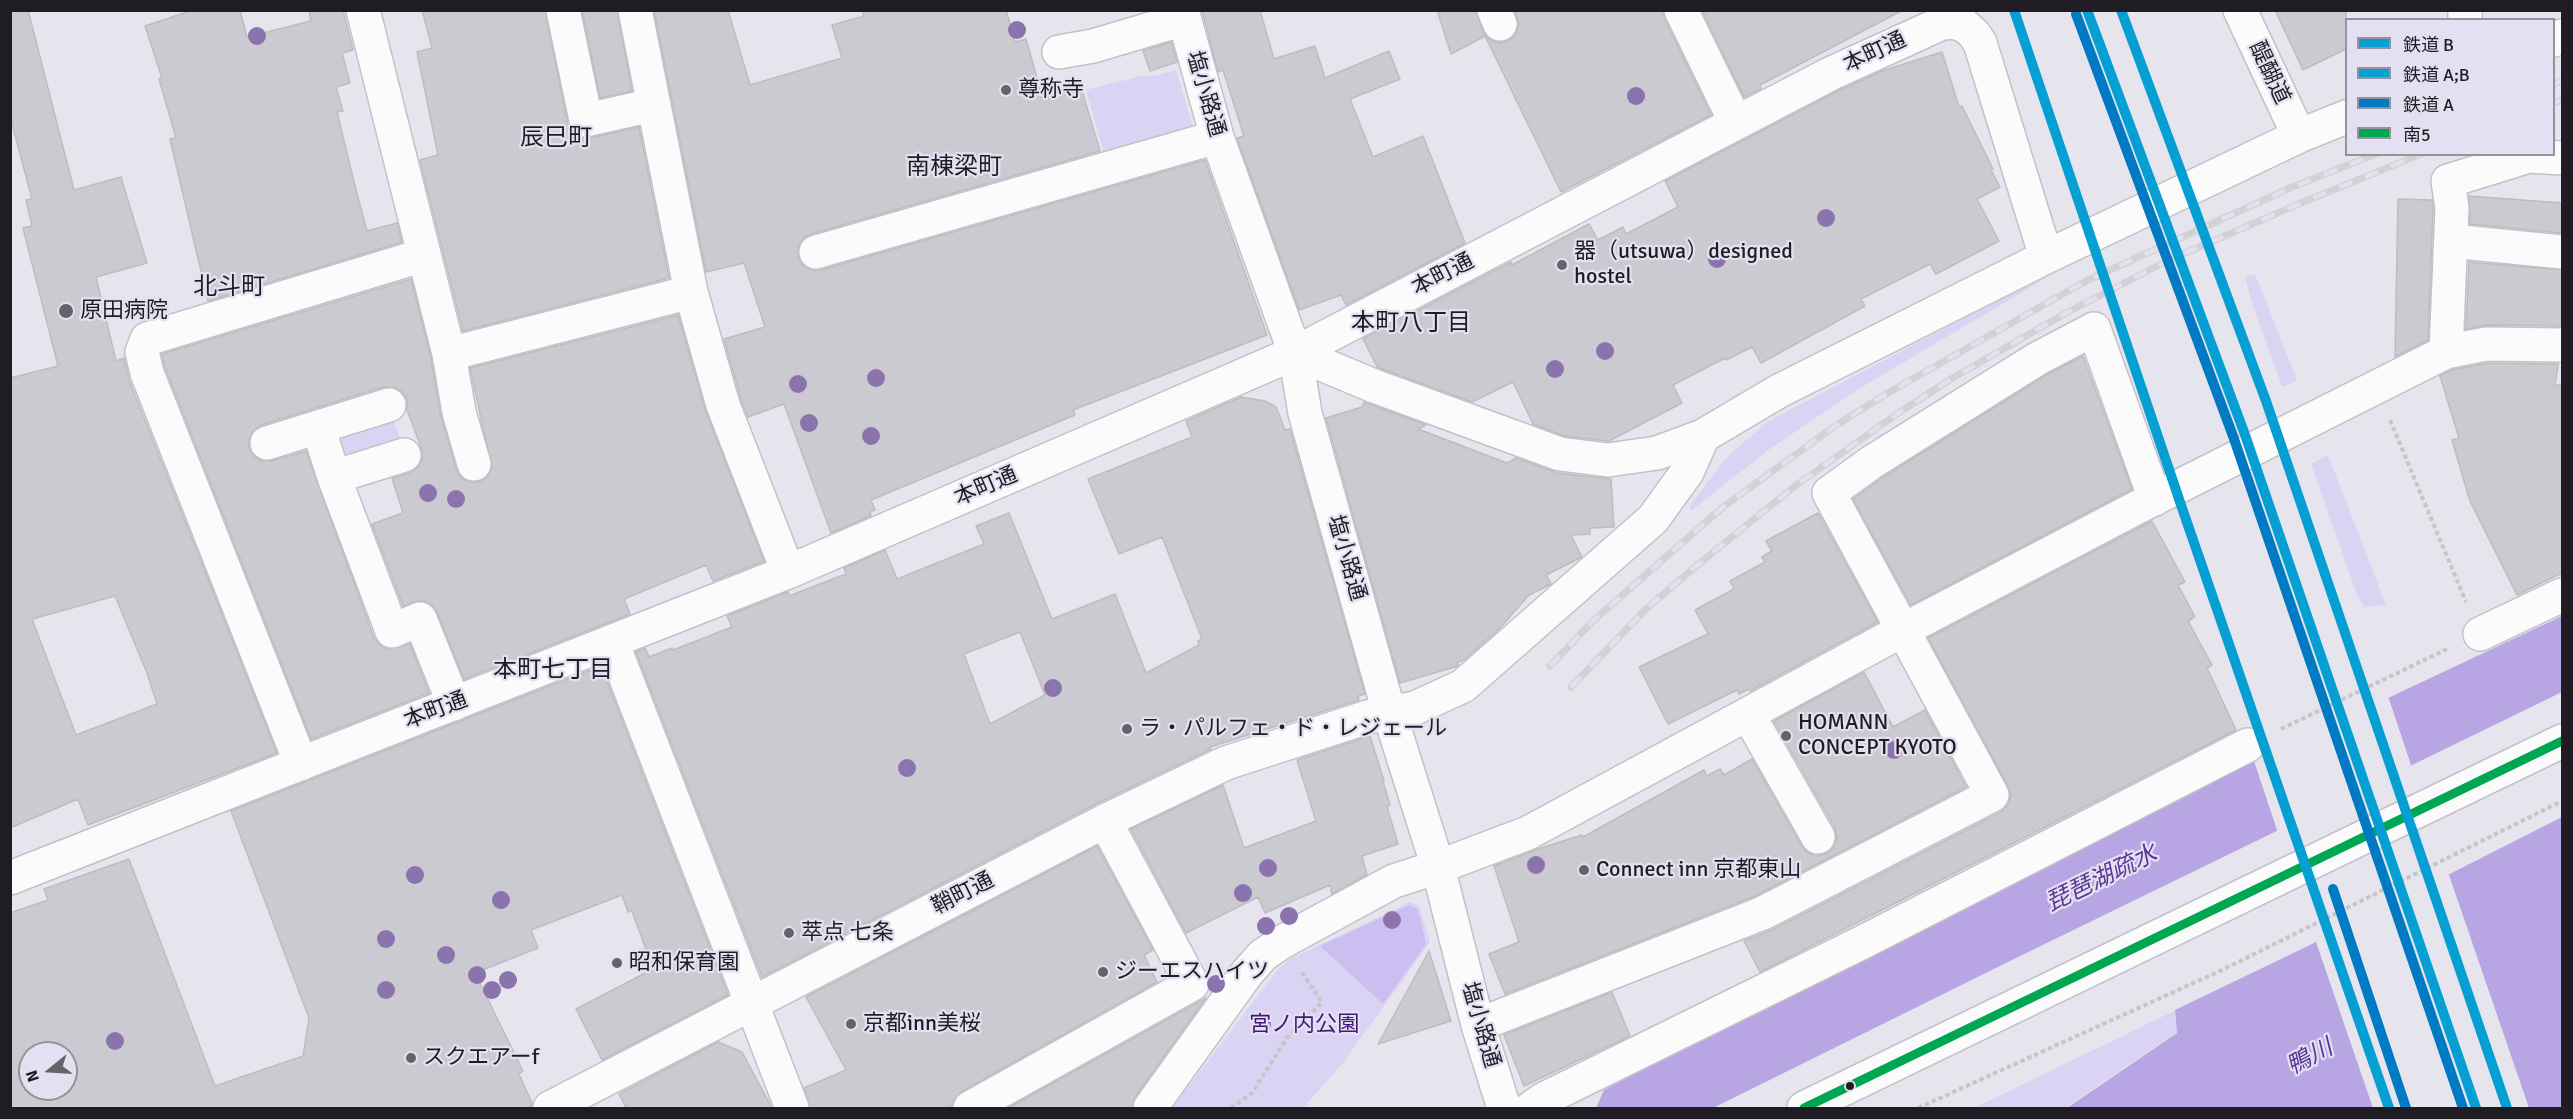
<!DOCTYPE html>
<html>
<head>
<meta charset="utf-8">
<style>
  body { margin:0 }
  #map { position:relative; width:2573px; height:1119px; overflow:hidden; background:#e6e4ed; font-family:Signika,"Noto Sans JP",sans-serif }
  canvas { display:block }
  .frame { position:absolute; inset:0; border:12px solid #1f1d23; pointer-events:none }
  .legend { position:absolute; left:2345px; top:18px; width:210px; height:138px; box-sizing:border-box; background:#e4e0f1; border:2px solid #95929f; margin:0; padding:8px 10px; list-style:none; font-size:18px; color:#1f1d23 }
  .legend li { display:flex; align-items:center; gap:12px; height:30px }
  .legend b { width:30px; border:2px solid #95929f }
  .north { position:absolute; left:18px; top:1041px; width:60px; height:60px; box-sizing:border-box; background:#e4e0f1; border:2px solid #95929f; border-radius:50%; rotate:252deg; font-size:16px; font-weight:700; line-height:24px; text-align:center; color:#1f1d23 }
  .north::after { content:''; display:block; margin:auto; width:21px; height:27px; background:#65636a; clip-path:polygon(50% 0,100% 100%,50% 72%,0 100%) }
</style>
</head>
<body>
<div id="map">
<canvas width="2573" height="1119"></canvas>
<div class="frame"></div>
<ul class="legend">
<li><b style="height:8px;background:#069fd3"></b>鉄道 B</li>
<li><b style="height:8px;background:#069fd3"></b>鉄道 A;B</li>
<li><b style="height:8px;background:#007ac2"></b>鉄道 A</li>
<li><b style="height:8px;background:#00a651"></b>南5</li>
</ul>
<div class="north">N</div>
</div>
<script>
const ctx = document.querySelector('canvas').getContext('2d');
ctx.lineJoin = 'round';
function paint(path, color) {
  ctx.fillStyle = color;
  ctx.fill(path, 'evenodd');
}
function poly(rows) {
  const path = new Path2D();
  for (const r of rows) {
    path.moveTo(r[0], r[1]);
    for (let i = 2; i < r.length; i += 2) path.lineTo(r[i], r[i + 1]);
  }
  return path;
}
function stroke(path, color, width, dash) {
  ctx.strokeStyle = color;
  ctx.lineWidth = width;
  ctx.lineCap = dash ? 'butt' : 'round';
  ctx.setLineDash(dash || []);
  ctx.stroke(path);
}
function drawText(font, color, halo, rows, align = 'center') {
  ctx.font = font + ' Signika,"Noto Sans JP",sans-serif';
  ctx.lineWidth = 4.5;
  ctx.setLineDash([]);
  ctx.textBaseline = 'middle';
  ctx.strokeStyle = halo;
  ctx.fillStyle = color;
  for (const [text, x, y, turn = 0] of rows) {
    ctx.save();
    ctx.translate(x, y);
    ctx.rotate((+turn || 0) * Math.PI / 180);
    ctx.textAlign = isNaN(turn) ? turn : align;
    if (halo) ctx.strokeText(text, 0, 0);
    ctx.fillText(text, 0, 0);
    ctx.restore();
  }
}
paint(poly([
  [1176,70,1194,130,1105,157,1086,90,1141,76,1154,76],
  [2255,274,2297,380,2286,386,2282,386,2254,309,2245,277],
  [2044,276,2046,278,1857,390,1767,451,1692,510,1689,507,1727,457,1767,422],
  [390,409,404,451,339,471,326,429],
  [2328,455,2386,605,2364,607,2357,595,2311,464],
  [1410,902,1419,906,1430,942,1343,1063,1303,1108,1172,1108,1279,968,1292,958],
  [2174,1011,2177,1032,2065,1108,1974,1108]
]), '#dbd3f4');
paint(poly([
  [1409,905,1416,908,1420,916,1426,944,1383,1004,1320,946]
]), '#ccbef0');
paint(poly([
  [2562,616,2562,692,2016,958,1713,1108,1596,1108,1604,1090,1699,1041,2233,771],
  [2562,817,2562,1108,2067,1108,2177,1033,2175,1010,2308,946]
]), '#b7a6e3');
paint(poly([
  [2388,696,2412,768,2278,833,2253,758],
  [2448,872,2529,1108,2373,1108,2315,939]
]), '#e6e4ed');
const building = poly([
  [10,10,28,10,74,190,121,177,147,263,96,277,116,361,124,358,129,380,277,753,88,825,78,799,10,828,10,378,58,366,23,228,32,226,26,200,32,199,10,116,10,10],
  [115,596,147,673,157,704,76,735,32,619,115,596],
  [193,10,240,10,247,37,311,21,309,10,343,10,353,50,342,53,350,83,336,87,343,111,337,112,355,186,367,231,397,223,402,242,208,301,170,139,176,138,159,79,162,78,145,26,193,10],
  [422,10,545,10,568,124,572,132,580,138,590,138,639,127,669,278,463,331,420,160,438,155,417,52,432,48,422,10],
  [582,10,617,10,632,91,600,98,582,10],
  [654,10,728,10,750,85,842,58,832,25,864,16,862,10,1006,10,1015,42,1026,39,1043,99,1081,87,1100,151,811,234,803,239,798,247,798,257,803,265,811,270,821,270,1205,160,1267,335,1073,410,1075,415,871,500,875,510,870,512,871,516,831,533,784,404,748,417,741,399,724,339,765,327,744,263,706,272,654,10],
  [1202,10,1260,10,1274,59,1315,46,1325,78,1389,51,1400,79,1350,99,1373,157,1423,136,1465,243,1346,305,1341,295,1299,310,1237,138,1244,136,1223,70,1218,72,1202,10],
  [1437,10,1476,10,1483,32,1489,39,1498,43,1508,41,1515,35,1519,26,1515,10,1663,10,1664,18,1711,115,1561,192,1485,36,1451,54,1437,10],
  [1702,10,1903,10,1760,85,1761,89,1744,97,1702,10],
  [2275,10,2346,10,2346,49,2303,70,2275,10],
  [1171,42,1177,62,1150,71,1143,51,1171,42],
  [1942,52,1959,107,1962,106,1993,169,1991,170,2000,187,1977,199,1999,241,1936,274,1930,264,1861,299,1865,306,1761,363,1752,347,1726,360,1725,358,1673,385,1682,403,1609,441,1564,436,1533,424,1513,382,1472,402,1377,367,1363,339,1511,262,1512,265,1589,224,1598,240,1623,227,1626,234,1678,207,1665,181,1838,91,1882,71,1942,52],
  [2469,196,2562,203,2562,233,2470,224,2469,196],
  [2398,199,2432,200,2433,209,2428,340,2395,357,2398,199],
  [2469,262,2562,270,2562,326,2486,325,2466,329,2469,262],
  [411,279,431,358,441,417,456,469,461,478,470,482,480,482,487,477,492,468,470,368,678,315,706,412,764,561,713,581,706,565,624,599,630,614,464,679,437,612,432,605,422,600,403,606,372,524,403,513,392,478,410,473,418,467,422,460,422,450,407,410,407,399,402,392,394,387,383,387,261,425,253,431,249,439,249,449,255,457,262,461,272,461,306,451,374,638,380,645,389,649,410,644,429,693,311,739,165,367,162,354,411,279],
  [2083,356,2132,489,1911,605,1853,499,1882,478,2046,375,2083,356],
  [2488,363,2558,364,2555,386,2562,384,2562,573,2517,595,2470,501,2452,440,2459,438,2440,376,2452,370,2488,363],
  [1241,397,1265,401,1276,407,1285,430,1290,429,1365,694,1358,696,1359,700,1210,747,1211,749,1096,804,762,977,636,652,645,648,649,657,672,648,673,650,732,627,727,616,788,592,789,596,846,574,844,568,885,550,897,579,984,544,976,526,1009,513,1052,619,1115,594,1146,673,1199,645,1198,641,1202,639,1162,537,1119,554,1088,479,1192,437,1186,421,1241,397],
  [1020,632,1045,695,990,724,964,654,1020,632],
  [1364,402,1426,425,1418,429,1507,463,1516,458,1557,473,1611,479,1614,527,1590,528,1590,534,1571,535,1582,557,1546,575,1551,584,1529,595,1499,629,1464,660,1458,662,1458,666,1400,683,1326,418,1362,407,1364,402],
  [1818,513,1878,622,1750,691,1749,689,1739,694,1737,690,1668,724,1639,667,1708,634,1695,610,1734,589,1730,581,1765,562,1762,557,1772,551,1766,541,1818,513],
  [2152,521,2185,582,2178,585,2195,617,2188,621,2212,665,2207,668,2236,730,1760,972,1744,941,1772,930,2001,812,2008,804,2011,795,2008,786,1928,638,2152,521],
  [601,666,728,995,602,1060,576,1009,653,969,632,911,628,912,622,895,531,930,538,948,475,973,523,1071,519,1074,532,1103,531,1108,10,1108,10,913,48,900,44,889,129,859,215,1086,303,1056,309,1018,231,811,601,666],
  [30,1053,66,1053,66,1089,30,1089,30,1053],
  [1864,672,1893,727,1925,710,1966,787,1755,896,1505,994,1489,954,1519,942,1494,866,1538,849,1582,835,1583,837,1704,770,1707,776,1720,769,1724,775,1752,759,1802,847,1808,853,1817,856,1828,853,1834,847,1837,838,1835,828,1774,721,1864,672],
  [1370,736,1384,781,1383,782,1390,805,1387,807,1398,844,1362,856,1367,875,1332,894,1330,885,1265,913,1258,897,1186,933,1131,829,1223,785,1244,848,1316,821,1297,760,1370,736],
  [1097,846,1153,950,1144,955,1157,982,961,1092,954,1099,951,1108,810,1108,804,1088,846,1070,806,997,1097,846],
  [1429,951,1451,1021,1378,1044,1429,951],
  [1612,992,1630,1036,1524,1086,1504,1035,1612,992],
  [1206,998,1135,1097,1132,1108,1008,1108,1206,998],
  [718,1042,742,1052,772,1108,626,1108,619,1094,718,1042]
]);
paint(building, '#cbcad0');
stroke(building, '#bebcc3', 1.5);
const minor = poly([
  [363,10,449,354,691,292],
  [563,10,586,120,653,105],
  [635,10,691,292,723,405,788,572],
  [1182,10,1217,137,1295,353,1305,413,1389,712,1438,867,1478,1025,1504,1108],
  [1494,10,1500,24],
  [1681,10,1736,123],
  [2240,10,2299,136],
  [2465,20,2465,10],
  [2554,40,2562,36],
  [1059,52,1093,46,1184,19],
  [2451,241,2562,252],
  [816,252,1217,137],
  [2446,352,2452,208,2448,181,2529,156,2562,158],
  [1295,353,1374,386,1560,454,1608,460,1657,453,1703,436,1779,391,2046,257,2299,136,2346,117],
  [449,354,459,412,474,464],
  [318,427,334,477,392,631,420,619,454,704],
  [267,443,389,405],
  [334,477,404,455],
  [2480,634,2562,595],
  [612,642,792,1108],
  [1748,714,1818,837],
  [301,764,147,373,142,352,147,339,424,255],
  [10,878,788,572,1295,353,1830,74,1942,23,1954,22,1965,26,1974,34,1980,43,2046,257],
  [1478,1025,1763,913,1992,795,1829,493,1872,462,2037,359,2094,329,2155,499],
  [550,1108,1105,821,1226,763,1368,717,1415,708,1463,686,1653,519,1687,472,1703,436],
  [970,1108,1192,984,1105,821],
  [1150,1108,1247,973,1263,955,1282,942,1394,881,1438,867,1528,833,1903,630,2140,506,2446,352,2486,344,2562,345],
  [1531,1108,1542,1100,1863,942,2248,745],
  [1804,1108,2562,741]
]);
stroke(minor, '#c3c1c8', 36);
stroke(poly([
  [2390,420,2466,602],
  [2281,729,2447,649],
  [1231,1108,1252,1093,1287,1038,1322,1002,1301,971],
  [1918,1108,2220,971,2562,801]
]), '#c6c5c8', 4, [4.5, 3]);
stroke(minor, '#fbfbfc', 33);
const rail = poly([
  [2554,84,2562,80],
  [2554,103,2562,100],
  [1550,666,1594,620,1723,507,1835,426,1886,394,2086,281,2290,188,2376,154],
  [1571,687,1646,609,1695,567,1795,486,1897,414,1951,379,2066,313,2169,260,2301,203,2421,154]
]);
stroke(rail, '#d2d1d4', 7);
stroke(rail, '#e4e0f1', 4.5, [14]);
stroke(poly([
  [1804,1108,2562,741]
]), '#00a651', 9);
stroke(poly([
  [2014,10,2181,505,2389,1108],
  [2121,10,2266,401,2507,1108]
]), '#069fd3', 10);
stroke(poly([
  [2087,10,2244,432,2476,1108]
]), '#069fd3', 10);
stroke(poly([
  [2076,14,2233,436,2463,1108],
  [2333,889,2406,1108]
]), '#007ac2', 10);
ctx.fillStyle = '#8b74ae';
for (const [x, y] of [
  [1017,30],
  [257,36],
  [1636,96],
  [1826,218],
  [1717,259],
  [1605,351],
  [1555,369],
  [876,378],
  [798,384],
  [809,423],
  [871,436],
  [428,493],
  [456,499],
  [1053,688],
  [1894,750],
  [907,768],
  [1536,865],
  [1268,868],
  [415,875],
  [1243,893],
  [501,900],
  [1289,916],
  [1392,920],
  [1266,926],
  [386,939],
  [446,955],
  [477,975],
  [508,980],
  [1216,984],
  [386,990],
  [492,990],
  [1262,1024],
  [115,1041]
]) {
  ctx.beginPath();
  ctx.arc(x, y, 9, 0, 2 * Math.PI);
  ctx.fill();
}
for (const [x, y, r, color] of [
  [1006,90,6,"#65636a"],
  [1562,265,6,"#65636a"],
  [66,311,8,"#65636a"],
  [1127,729,6,"#65636a"],
  [1786,736,6,"#65636a"],
  [1584,870,6,"#65636a"],
  [789,933,6,"#65636a"],
  [617,963,6,"#65636a"],
  [1103,972,6,"#65636a"],
  [851,1024,6,"#65636a"],
  [411,1058,6,"#65636a"],
  [1850,1086,5,"#1f1d23"]
]) {
  const dot = new Path2D();
  dot.arc(x, y, r, 0, 2 * Math.PI);
  ctx.fillStyle = color;
  ctx.fill(dot);
  stroke(dot, '#e4e0f1', 2);
}
drawText('22px', '#1f1d23', '#e4e0f1', [
  ["本町通",1875,53,-25],
  ["醍醐道",2269,73,65],
  ["塩小路通",1205,94,74],
  ["本町通",1443,275,-27],
  ["本町通",986,487,-23],
  ["塩小路通",1346,558,74],
  ["本町通",436,711,-21],
  ["鞘町通",963,894,-27],
  ["塩小路通",1480,1025,74]
]);
drawText('22px', '#1f1d23', '#e4e0f1', [
  ["尊称寺",1018,90],
  ["器（utsuwa）designed",1574,252],
  ["hostel",1574,277],
  ["原田病院",80,311],
  ["HOMANN",1798,723],
  ["CONCEPT KYOTO",1798,748],
  ["ラ・パルフェ・ド・レジェール",1139,729],
  ["Connect inn 京都東山",1596,870],
  ["萃点 七条",801,933],
  ["昭和保育園",629,963],
  ["ジーエスハイツ",1115,972],
  ["京都inn美桜",863,1024],
  ["スクエアーf",423,1058]
], 'left');
drawText('22px', '#41187a', '#e4e0f1', [
  ["宮ノ内公園",1304,1025]
]);
drawText('24px', '#1f1d23', '#e4e0f1', [
  ["辰巳町",556,139],
  ["南棟梁町",954,168],
  ["北斗町",229,288],
  ["本町八丁目",1411,324],
  ["本町七丁目",553,671]
]);
drawText('italic 24px', '#5a3698', '#e4e0f1', [
  ["琵琶湖疏水",2102,879,-26],
  ["鴨川",2310,1058,-28]
]);
</script>
</body>
</html>
